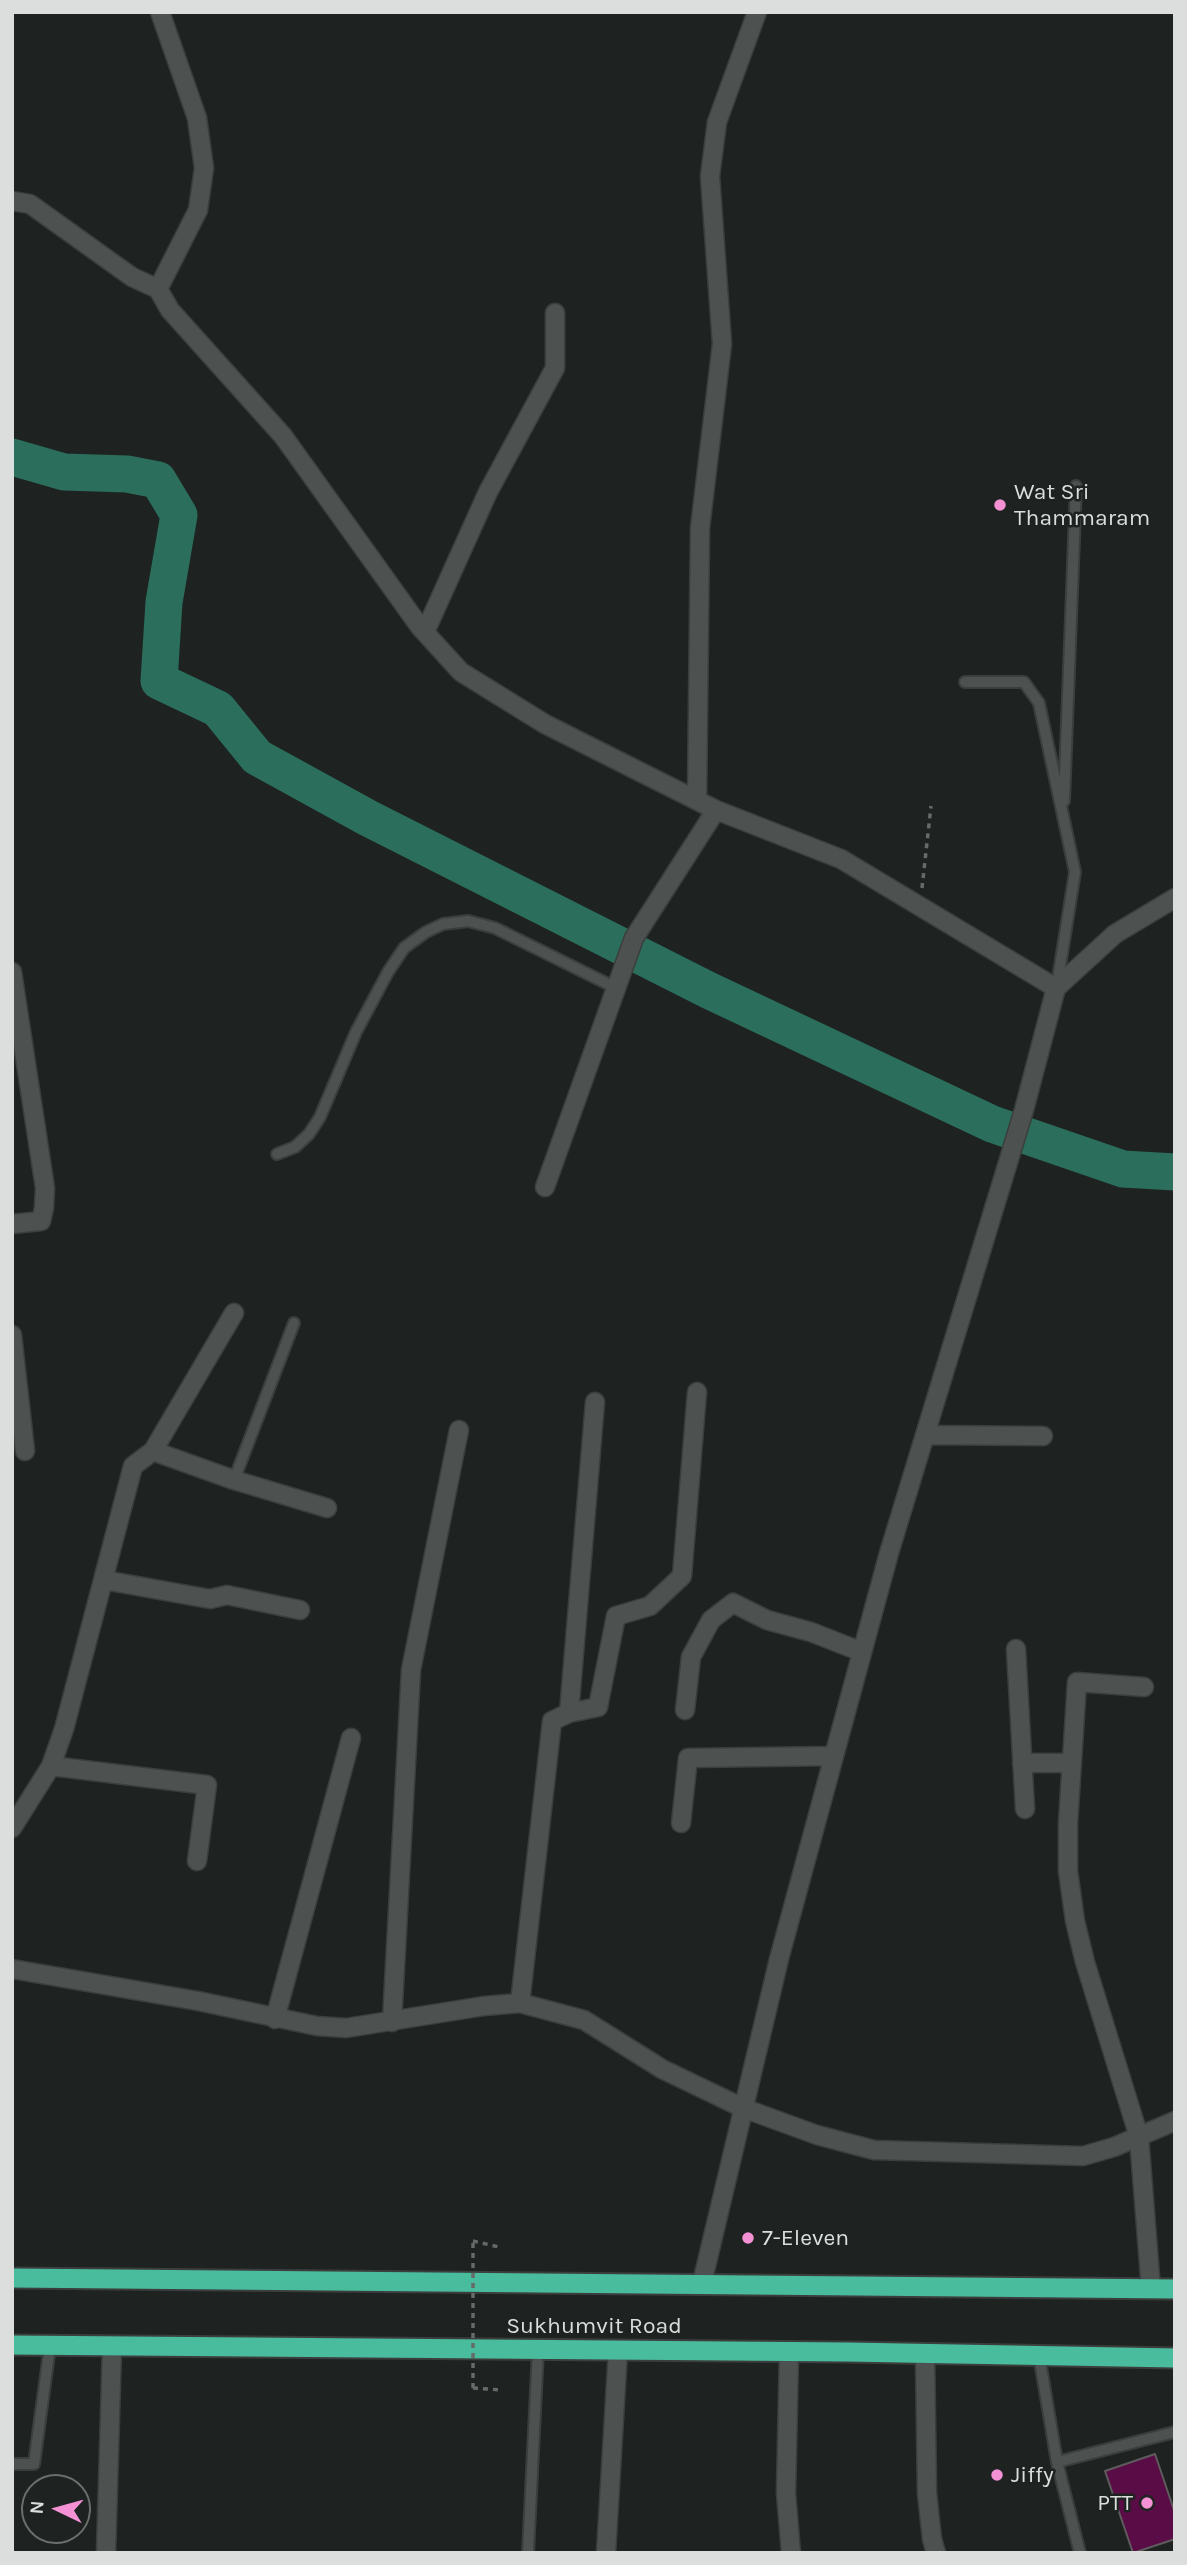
<!DOCTYPE html>
<html>
<head>
<meta charset="utf-8">
<style>
  body { margin:0 }
  #map { position:relative; width:1187px; height:2565px; overflow:hidden; background:#1e2321; font-family:Karla,sans-serif }
  canvas { display:block }
  .frame { position:absolute; inset:0; border:14px solid #dbdedd; pointer-events:none }
  .north { position:absolute; left:21px; top:2474px; width:70px; height:70px; box-sizing:border-box; background:#1e2321; border:2px solid #6a6e6c; border-radius:50%; rotate:275deg; font-size:19px; font-weight:700; line-height:28px; text-align:center; color:#dbdedd }
  .north::after { content:''; display:block; margin:auto; width:24px; height:32px; background:#f491d4; clip-path:polygon(50% 0,100% 100%,50% 72%,0 100%) }
</style>
</head>
<body>
<div id="map">
<canvas width="1187" height="2565"></canvas>
<div class="frame"></div>
<div class="north">N</div>
</div>
<script>
const ctx = document.querySelector('canvas').getContext('2d');
ctx.lineJoin = 'round';
function poly(rows) {
  const path = new Path2D();
  for (const r of rows) {
    path.moveTo(r[0], r[1]);
    for (let i = 2; i < r.length; i += 2) path.lineTo(r[i], r[i + 1]);
  }
  return path;
}
function stroke(path, color, width, dash) {
  ctx.strokeStyle = color;
  ctx.lineWidth = width;
  ctx.lineCap = dash ? 'butt' : 'round';
  ctx.setLineDash(dash || []);
  ctx.stroke(path);
}
function paint(path, color) {
  ctx.fillStyle = color;
  ctx.fill(path, 'evenodd');
}
function drawText(font, color, halo, rows, align = 'center') {
  ctx.font = font + ' Karla,sans-serif';
  ctx.lineWidth = 5;
  ctx.setLineDash([]);
  ctx.textBaseline = 'middle';
  ctx.strokeStyle = halo;
  ctx.fillStyle = color;
  for (const [text, x, y, turn = 0] of rows) {
    ctx.save();
    ctx.translate(x, y);
    ctx.rotate((+turn || 0) * Math.PI / 180);
    ctx.textAlign = isNaN(turn) ? turn : align;
    if (halo) ctx.strokeText(text, 0, 0);
    ctx.fillText(text, 0, 0);
    ctx.restore();
  }
}
stroke(poly([
  [12,457,64,472,127,474,158,480,179,515,164,602,159,681,218,709,257,757,368,818,708,990,992,1124,1123,1169,1175,1172]
]), '#2a6e5b', 37);
const building = poly([
  [1155,2454,1175,2513,1175,2539,1133,2553,1105,2471,1155,2454]
]);
paint(building, '#590c46');
stroke(building, '#5f5b5d', 2);
const service = poly([
  [965,682,1024,682,1039,703,1075,872,1057,985],
  [1064,801,1076,486],
  [277,1154,295,1147,309,1134,320,1117,356,1032,388,972,404,948,426,932,443,924,468,921,495,928,616,988],
  [234,1480,294,1323],
  [1039,2355,1057,2462,1080,2553],
  [1057,2462,1175,2432],
  [12,2464,34,2464,50,2346],
  [528,2553,538,2350]
]);
const minor = poly([
  [12,201,30,204,132,277,158,289,170,310,283,436,420,627,461,672,545,724,716,810,841,859,1056,988],
  [158,289,198,210,204,168,197,118,160,12],
  [425,632,488,492,555,368,555,313],
  [697,800,700,528,722,344,710,176,717,122,757,12],
  [12,972,45,1188,44,1208,41,1221,12,1224],
  [545,1187,634,938,716,810],
  [12,1335,25,1451],
  [925,1435,1043,1436],
  [153,1451,234,1313],
  [104,1580,210,1599,227,1595,300,1610],
  [1016,1649,1025,1809],
  [1144,1687,1077,1682,1068,1823,1068,1871,1075,1921,1085,1962,1139,2137,1151,2289],
  [685,1710,691,1657,711,1620,733,1603,767,1620,811,1632,862,1652],
  [569,1713,595,1402],
  [1022,1763,1072,1763],
  [51,1766,207,1785,197,1861],
  [681,1823,688,1758,834,1756],
  [12,1828,51,1766,64,1729,133,1466,153,1451,234,1480,327,1508],
  [12,1969,198,2001,317,2026,346,2028,484,2006,520,2003,584,2020,662,2069,743,2108,817,2135,874,2150,1083,2156,1114,2147,1175,2121],
  [520,2003,552,1721,569,1713,598,1707,616,1616,650,1606,682,1576,697,1392],
  [275,2019,351,1738],
  [392,2022,411,1670,459,1430],
  [702,2283,779,1959,889,1553,1024,1110,1056,988,1115,934,1175,898],
  [789,2352,786,2493,791,2553],
  [925,2354,927,2493,932,2539,936,2553],
  [106,2553,112,2347],
  [606,2553,618,2350]
]);
const trunk = poly([
  [12,2278,1175,2289],
  [12,2345,848,2352,1175,2358]
]);
stroke(service, '#3b3e3d', 14);
stroke(minor, '#3b3e3d', 21);
stroke(trunk, '#3b3e3d', 23);
stroke(poly([
  [922,888,931,806],
  [473,2241,499,2247],
  [473,2388,502,2390]
]), '#666b69', 3.5, [5, 5]);
stroke(service, '#4d5251', 10);
stroke(minor, '#4d5251', 18);
stroke(trunk, '#4abc9e', 19);
stroke(poly([
  [473,2388,473,2241]
]), '#666b69', 3.5, [5, 5]);
for (const [x, y, r, color] of [
  [1000,505,7,"#f491d4"],
  [748,2238,7,"#f491d4"],
  [997,2475,7,"#f491d4"],
  [1147,2503,7,"#f491d4"]
]) {
  const dot = new Path2D();
  dot.arc(x, y, r, 0, 2 * Math.PI);
  ctx.fillStyle = color;
  ctx.fill(dot);
  stroke(dot, '#1e2321', 2.5);
}
drawText('23px', '#dbdedd', '#1e2321', [
  ["Wat Sri",1014,492],
  ["Thammaram",1014,518],
  ["7-Eleven",762,2238],
  ["Jiffy",1011,2475],
  ["PTT",1133,2503,"right"]
], 'left');
drawText('23px', '#dbdedd', '#1e2321', [
  ["Sukhumvit Road",594,2326]
]);
</script>
</body>
</html>
